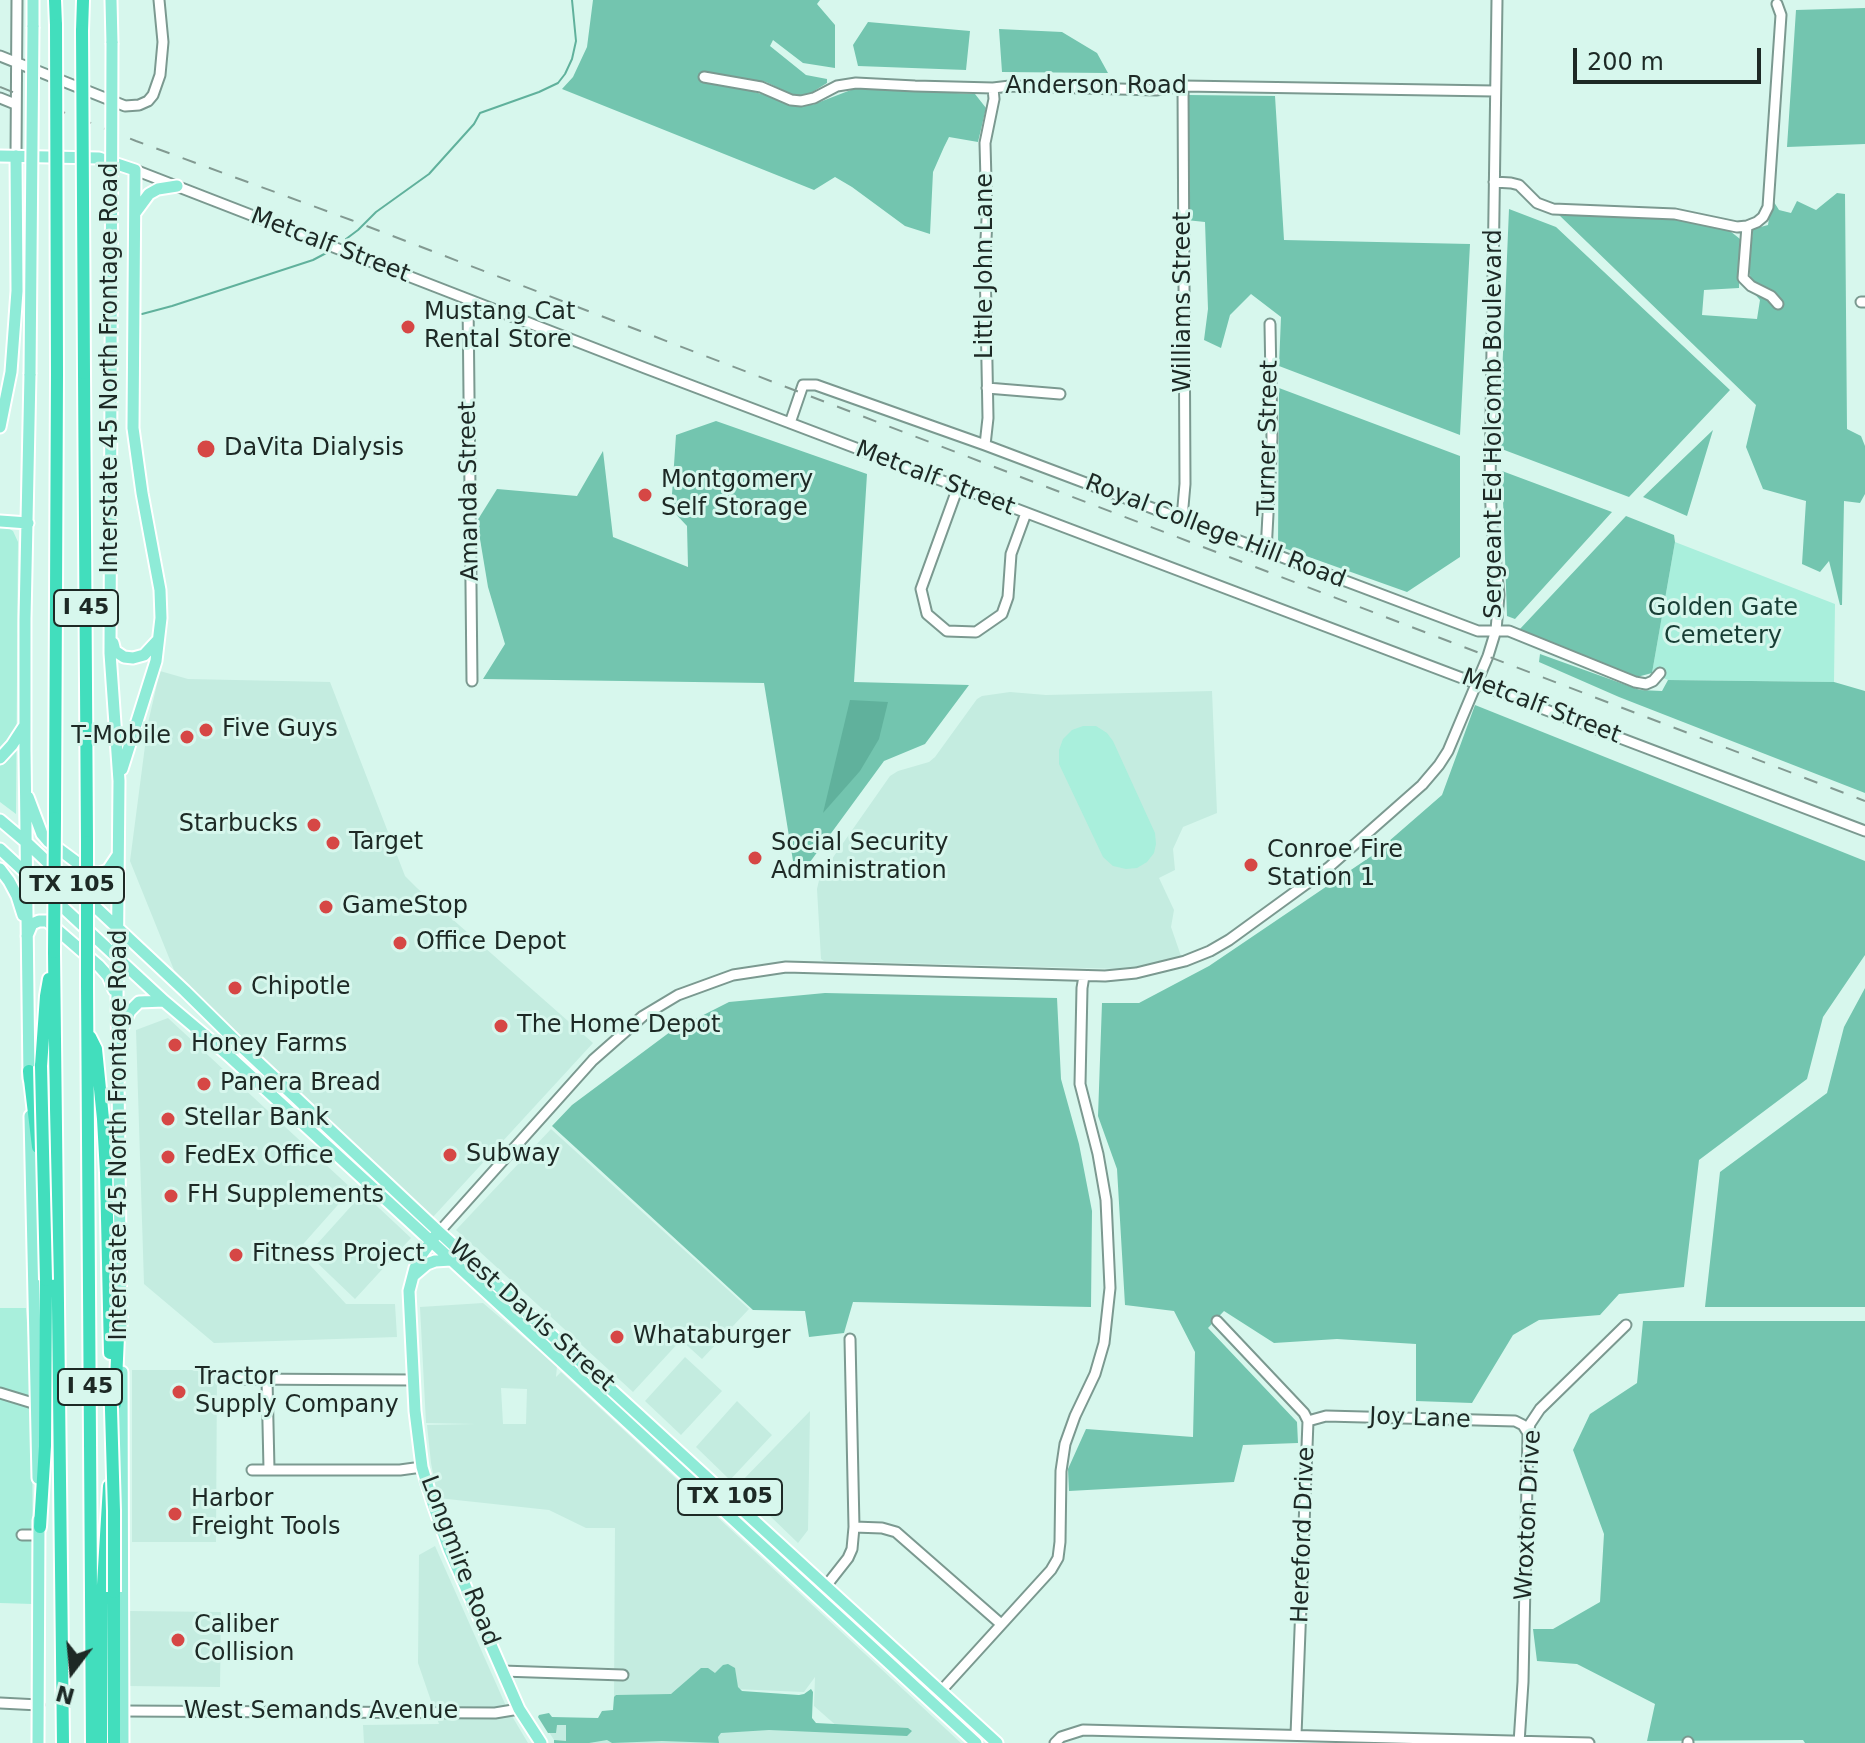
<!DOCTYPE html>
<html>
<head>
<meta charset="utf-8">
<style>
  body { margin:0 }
  #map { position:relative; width:1865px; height:1743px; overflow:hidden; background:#d7f7ed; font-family:"DejaVu Sans",sans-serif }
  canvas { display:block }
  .north { position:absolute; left:32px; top:1631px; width:80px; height:80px; -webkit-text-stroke:6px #d7f7ed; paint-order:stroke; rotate:196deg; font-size:22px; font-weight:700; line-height:32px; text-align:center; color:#1d2925 }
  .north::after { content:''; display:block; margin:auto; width:28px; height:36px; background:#1d2925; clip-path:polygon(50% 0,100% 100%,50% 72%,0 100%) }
  .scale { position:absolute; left:1573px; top:48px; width:188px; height:36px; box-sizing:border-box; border:4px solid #1d2925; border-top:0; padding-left:10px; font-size:24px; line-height:28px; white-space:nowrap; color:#1d2925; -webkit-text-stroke:6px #d7f7ed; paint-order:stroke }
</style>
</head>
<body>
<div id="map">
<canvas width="1865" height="1743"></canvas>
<div class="north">N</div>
<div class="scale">200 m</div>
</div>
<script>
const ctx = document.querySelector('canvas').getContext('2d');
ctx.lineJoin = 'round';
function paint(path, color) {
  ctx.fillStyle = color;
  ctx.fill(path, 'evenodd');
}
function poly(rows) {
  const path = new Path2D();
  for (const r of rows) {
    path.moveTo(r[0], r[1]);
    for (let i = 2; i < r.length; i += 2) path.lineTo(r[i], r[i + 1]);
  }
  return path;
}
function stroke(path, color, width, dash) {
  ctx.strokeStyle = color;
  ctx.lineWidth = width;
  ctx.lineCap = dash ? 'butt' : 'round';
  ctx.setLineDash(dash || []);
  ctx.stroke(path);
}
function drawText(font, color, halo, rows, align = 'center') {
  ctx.font = font + ' "DejaVu Sans",sans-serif';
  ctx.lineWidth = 6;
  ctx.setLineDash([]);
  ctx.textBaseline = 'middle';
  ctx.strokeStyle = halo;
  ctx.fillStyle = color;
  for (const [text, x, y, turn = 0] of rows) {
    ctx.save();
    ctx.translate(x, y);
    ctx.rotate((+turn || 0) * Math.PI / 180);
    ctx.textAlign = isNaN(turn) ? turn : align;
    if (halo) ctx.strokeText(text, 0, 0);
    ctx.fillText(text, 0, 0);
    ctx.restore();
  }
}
paint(poly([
  [160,671,188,679,330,682,405,876,417,888,593,1043,433,1217,232,1032,174,970,130,861,148,723],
  [1212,691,1217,813,1183,827,1173,849,1175,870,1159,878,1174,910,1171,927,1181,956,1157,963,1122,969,824,961,821,959,817,889,820,876,890,776,898,771,929,762,935,757,977,699,982,696,1010,692,1046,695],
  [168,1018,352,1189,297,1251,346,1304,395,1304,397,1337,214,1343,144,1284,136,1030],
  [551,1129,749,1309,702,1359,681,1340,633,1392,456,1230],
  [363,1193,411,1238,355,1299,308,1254],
  [483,1303,557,1366,556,1377,561,1372,961,1743,556,1743,540,1718,839,1728,814,1706,815,1677,804,1692,734,1689,665,1701,614,1697,615,1528,586,1528,549,1510,438,1498,431,1463,427,1425,476,1424,426,1423,420,1307],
  [501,1388,527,1389,526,1424,503,1424],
  [685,1357,722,1391,681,1435,645,1401],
  [132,1370,217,1370,216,1542,132,1542],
  [737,1401,772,1435,730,1480,696,1447],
  [810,1411,808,1530,798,1543,738,1485],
  [435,1546,506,1706,528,1743,364,1743,363,1725,439,1724,418,1663,419,1555],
  [129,1611,221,1612,220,1687,128,1686]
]), '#c4ece0');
paint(poly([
  [0,528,8,528,13,531,18,542,16,814,0,802],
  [1675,542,1835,604,1834,682,1668,680,1652,673],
  [1083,726,1096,726,1107,733,1113,741,1155,833,1156,844,1154,853,1147,862,1137,868,1126,869,1113,866,1103,857,1059,764,1059,750,1063,739,1072,730],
  [0,1308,26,1308,32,1397,33,1604,0,1603]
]), '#a9efdc');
paint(poly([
  [593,0,820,0,817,4,835,25,835,68,803,63,773,40,770,46,806,75,827,79,827,83,806,96,793,95,766,82,703,72,700,81,744,89,793,103,812,105,856,88,975,94,986,108,978,142,949,137,944,147,933,172,930,234,905,226,852,187,835,177,814,190,562,89,573,77,587,47],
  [1865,8,1865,144,1787,147,1796,10],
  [868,22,970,31,966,70,858,66,853,45],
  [999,29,1062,32,1097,53,1108,73,1002,72],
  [1189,95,1275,96,1284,240,1470,244,1460,435,1279,366,1281,317,1251,294,1230,315,1221,348,1204,340,1208,309,1205,222,1186,220],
  [1837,193,1845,194,1847,429,1861,436,1865,446,1865,494,1860,503,1844,501,1842,605,1840,605,1829,561,1820,572,1802,564,1806,501,1763,489,1746,447,1756,405,1559,215,1685,219,1730,231,1740,239,1739,288,1704,290,1702,315,1757,319,1760,300,1752,291,1749,267,1753,229,1768,225,1772,199,1779,210,1791,213,1797,201,1816,210],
  [1509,209,1556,227,1730,390,1629,497,1499,448],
  [1279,388,1460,456,1460,557,1407,592,1278,546],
  [716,421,867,474,854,682,969,685,925,744,884,761,810,862,794,867,764,683,483,679,505,644,488,587,477,521,497,489,577,496,603,451,613,537,688,567,687,526,671,509,676,435],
  [1713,430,1687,516,1643,497],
  [1502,471,1612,512,1515,619,1507,616],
  [1626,516,1674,535,1675,542,1652,673,1637,677,1519,630],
  [1540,654,1640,690,1662,691,1668,680,1834,682,1865,691,1865,793,1619,697,1539,662],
  [1475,705,1865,861,1865,955,1823,1017,1807,1079,1699,1160,1684,1287,1619,1294,1600,1315,1539,1320,1513,1335,1472,1403,1416,1401,1416,1344,1337,1339,1274,1343,1224,1311,1208,1328,1297,1422,1298,1443,1243,1445,1234,1482,1069,1491,1068,1469,1086,1429,1193,1437,1195,1352,1174,1311,1125,1305,1117,1169,1098,1116,1102,1003,1139,1003,1209,966,1373,855,1442,795],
  [1865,988,1865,1307,1705,1307,1720,1172,1827,1093,1844,1027],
  [825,993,1057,998,1061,1079,1079,1144,1092,1211,1091,1307,853,1302,844,1333,809,1337,805,1311,753,1310,552,1126,572,1105,670,1032,729,1002],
  [1643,1321,1865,1321,1865,1743,1805,1743,1803,1740,1647,1741,1655,1704,1577,1664,1537,1661,1533,1629,1553,1629,1600,1602,1604,1534,1573,1450,1590,1414,1637,1383],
  [728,1664,735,1668,738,1687,742,1691,799,1695,804,1694,811,1689,813,1692,812,1718,816,1723,908,1728,912,1731,907,1736,769,1730,721,1733,718,1737,719,1743,662,1741,612,1743,607,1740,589,1743,554,1743,554,1740,566,1741,566,1725,557,1725,556,1733,548,1733,538,1717,539,1715,549,1713,552,1717,598,1718,602,1711,613,1710,614,1697,616,1695,671,1694,701,1668,708,1668,715,1673,723,1665]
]), '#73c5af');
paint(poly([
  [850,700,888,702,879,739,860,771,823,813]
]), '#60b19c');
stroke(poly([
  [346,239,358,230,376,212,429,174,474,124,480,113,539,92,558,83,565,74,572,59,576,41,572,0],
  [142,314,172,306,313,260,330,251]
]), '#60b19c', 2);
const minor = poly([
  [0,56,125,106,139,105,148,101,153,95,160,75,163,42,159,0],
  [704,77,761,87,791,100,801,101,814,98,837,86,856,83,915,86,993,88,1010,86,1156,90,1183,86,1494,91],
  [0,98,15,104],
  [16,156,17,0],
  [135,170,645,368,1865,831],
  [1494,182,1511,183,1519,185,1537,203,1553,209,1675,214,1737,227,1747,226,1757,222,1763,217,1768,207,1781,15,1777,4],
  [1747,226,1743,278,1751,286,1771,296,1778,304],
  [468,300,472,681],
  [1861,302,1865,302],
  [987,388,1060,394],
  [790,423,803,385,816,385,985,445,1478,631,1509,631,1635,682,1646,684,1653,681,1660,673],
  [985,445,988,418,985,259,987,219,985,143,994,99,993,88],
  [958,487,921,589,927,614,947,631,976,632,1002,614,1008,597,1011,554,1026,513],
  [1182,518,1185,484,1183,86],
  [1266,552,1272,438,1270,324],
  [439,1232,593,1060,643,1016,678,995,733,975,786,967,1105,976,1136,973,1185,961,1210,951,1229,940,1328,868,1422,785,1439,765,1448,751,1488,656,1496,630,1499,595,1492,525,1490,488,1497,0],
  [1217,1321,1304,1413,1308,1421,1296,1735],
  [236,1379,413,1380],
  [267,1379,269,1469],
  [0,1393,36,1404],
  [1308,1421,1326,1416,1515,1421,1523,1425,1528,1433],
  [252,1470,400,1470,422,1467],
  [854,1527,882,1528,896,1532,1001,1624],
  [22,1535,39,1535],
  [826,1586,848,1558,852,1549,854,1527,850,1339],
  [502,1671,623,1675],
  [940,1692,1051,1570,1058,1558,1060,1542,1061,1471,1065,1444,1075,1416,1095,1374,1104,1343,1110,1288,1106,1200,1098,1154,1080,1084,1082,988,1084,976],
  [0,1703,39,1705],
  [123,1711,495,1713,519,1709],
  [1688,1742,1688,1743],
  [1055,1743,1061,1737,1083,1730,1589,1743],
  [1519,1743,1523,1682,1528,1433,1530,1424,1540,1409,1626,1325]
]);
const major = poly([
  [111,0,112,43],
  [33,27,33,0],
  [0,156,99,158,135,170,133,428,142,493,160,590,161,618,156,661,122,769],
  [135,213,149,194,158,189,177,186],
  [111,373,110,653,119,781,117,998,121,1326],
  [0,427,11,372,17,291,16,156],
  [0,521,28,523],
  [113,643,115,651,124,657,133,658,144,655,157,641],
  [0,758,12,745,25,725],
  [28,797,42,834,48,841,91,873,99,873,108,870,118,855],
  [0,820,26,842,185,991,244,1049,439,1232,997,1743],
  [0,849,164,1001,228,1055,421,1232,976,1743],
  [0,869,9,881,17,896,23,915],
  [27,936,32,924,39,921,47,921,99,966,108,976,114,990],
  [120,1033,130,1011,139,1002,164,1001],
  [29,1079,25,750,25,619,30,374],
  [30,1116,38,1478],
  [436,1235,422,1254,415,1268,409,1291,415,1411,422,1467,433,1504,449,1549,519,1709,541,1743],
  [414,1275,427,1264,435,1261,451,1260],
  [122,1372,123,1743],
  [38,1743,39,1520]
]);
const highway = poly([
  [55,0,56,25],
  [82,31,83,0],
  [84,373,87,842],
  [55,818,57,374],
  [54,952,63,1743],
  [87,985,92,1743],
  [90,1037,96,1049,103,1119,106,1173,110,1353],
  [41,1066,46,996,49,979],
  [29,1071,38,1147],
  [115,1404,118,1336,121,1318],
  [40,1527,45,1446,46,1280],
  [114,1592,114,1743],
  [101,1743,102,1601,109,1486]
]);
stroke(minor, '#7b9990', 13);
stroke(major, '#fff', 15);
stroke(highway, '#fff', 16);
stroke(minor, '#fff', 9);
stroke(major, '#8eebd7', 11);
stroke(highway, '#42debd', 12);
stroke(poly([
  [0,87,136,141,351,220,1865,801]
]), '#829991', 2, [14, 14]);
const majorBridge = poly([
  [111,373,112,43],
  [30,374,33,27]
]);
const highwayBridge = poly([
  [56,25,57,374],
  [82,31,84,373],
  [54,952,55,818],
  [87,985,87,842],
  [41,1066,46,1280],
  [110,1376,114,1511,114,1592]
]);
stroke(majorBridge, '#fff', 15, []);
stroke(highwayBridge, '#fff', 16, []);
stroke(majorBridge, '#8eebd7', 11);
stroke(highwayBridge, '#42debd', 12);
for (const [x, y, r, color] of [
  [408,327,8,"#d64745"],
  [206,449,10,"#d64745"],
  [645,495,8,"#d64745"],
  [206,730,8,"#d64745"],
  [187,737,8,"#d64745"],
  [314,825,8,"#d64745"],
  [333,843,8,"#d64745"],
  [755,858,8,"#d64745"],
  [1251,865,8,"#d64745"],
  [326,907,8,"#d64745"],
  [400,943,8,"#d64745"],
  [235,988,8,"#d64745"],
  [501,1026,8,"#d64745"],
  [175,1045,8,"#d64745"],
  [204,1084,8,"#d64745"],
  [168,1119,8,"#d64745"],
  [450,1155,8,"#d64745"],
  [168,1157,8,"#d64745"],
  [171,1196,8,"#d64745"],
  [236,1255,8,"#d64745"],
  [617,1337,8,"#d64745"],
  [179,1392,8,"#d64745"],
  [175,1514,8,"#d64745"],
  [178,1640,8,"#d64745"]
]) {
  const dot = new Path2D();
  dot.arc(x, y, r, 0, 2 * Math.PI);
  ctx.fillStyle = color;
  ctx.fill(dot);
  stroke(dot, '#d7f7ed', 3);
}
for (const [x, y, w] of [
  [86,608,64],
  [72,885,104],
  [90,1387,64],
  [730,1497,104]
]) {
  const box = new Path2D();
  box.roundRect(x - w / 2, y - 18, w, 36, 6);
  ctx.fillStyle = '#d7f7ed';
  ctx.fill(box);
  stroke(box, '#1d2925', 2);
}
drawText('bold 22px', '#1d2925', null, [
  ["I 45",86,608],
  ["TX 105",72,885],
  ["I 45",90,1387],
  ["TX 105",730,1497]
]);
drawText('24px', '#1d2925', '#d7f7ed', [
  ["Anderson Road",1096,87],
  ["Metcalf Street",330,246,21],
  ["Little John Lane",986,266,-90],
  ["Williams Street",1184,302,-90],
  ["Interstate 45 North Frontage Road",111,368,-90],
  ["Sergeant Ed Holcomb Boulevard",1495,424,-90],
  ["Turner Street",1269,438,-89],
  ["Metcalf Street",935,479,21],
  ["Amanda Street",470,491,-91],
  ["Royal College Hill Road",1215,532,21],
  ["Metcalf Street",1541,707,21],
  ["Interstate 45 North Frontage Road",120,1135,-90],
  ["West Davis Street",531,1316,42],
  ["Joy Lane",1420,1419,2],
  ["Wroxton Drive",1529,1515,-87],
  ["Hereford Drive",1304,1535,-88],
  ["Longmire Road",459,1561,69],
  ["West Semands Avenue",321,1712]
]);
drawText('24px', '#1d2925', '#d7f7ed', [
  ["Mustang Cat",424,313],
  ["Rental Store",424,341],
  ["DaVita Dialysis",224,449],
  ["Montgomery",661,481],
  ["Self Storage",661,509],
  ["Five Guys",222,730],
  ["T-Mobile",171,737,"right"],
  ["Starbucks",298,825,"right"],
  ["Target",349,843],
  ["Social Security",771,844],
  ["Administration",771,872],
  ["Conroe Fire",1267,851],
  ["Station 1",1267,879],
  ["GameStop",342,907],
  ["Office Depot",416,943],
  ["Chipotle",251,988],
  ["The Home Depot",517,1026],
  ["Honey Farms",191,1045],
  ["Panera Bread",220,1084],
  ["Stellar Bank",184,1119],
  ["Subway",466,1155],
  ["FedEx Office",184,1157],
  ["FH Supplements",187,1196],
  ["Fitness Project",252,1255],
  ["Whataburger",633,1337],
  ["Tractor",195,1378],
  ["Supply Company",195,1406],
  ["Harbor",191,1500],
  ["Freight Tools",191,1528],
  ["Caliber",194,1626],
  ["Collision",194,1654]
], 'left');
drawText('24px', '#183e35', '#d7f7ed', [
  ["Golden Gate",1723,609],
  ["Cemetery",1723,637]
]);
</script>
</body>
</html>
